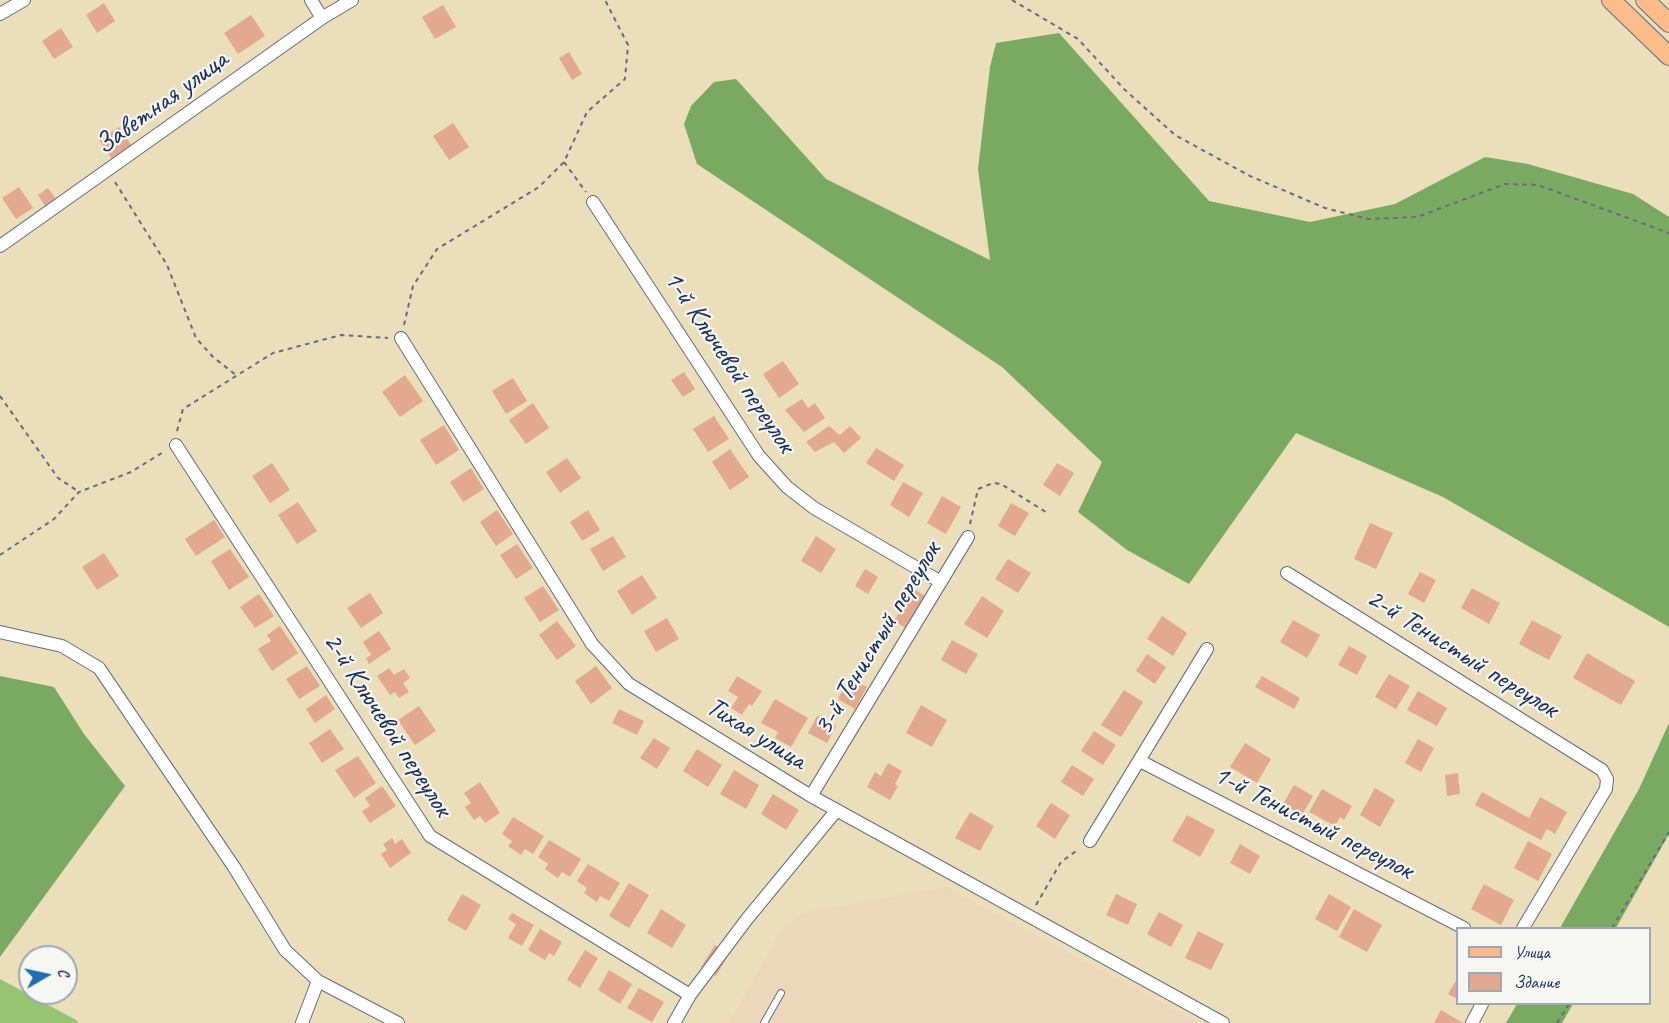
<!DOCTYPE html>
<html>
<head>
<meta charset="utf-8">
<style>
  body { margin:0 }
  #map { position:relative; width:1669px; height:1023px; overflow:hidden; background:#ebdebb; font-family:Caveat,sans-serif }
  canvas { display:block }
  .legend { position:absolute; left:1456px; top:927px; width:195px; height:78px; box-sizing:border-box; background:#f6f6f2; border:2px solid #9ea6b7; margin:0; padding:8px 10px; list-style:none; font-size:18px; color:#1b2f5e }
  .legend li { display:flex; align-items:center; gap:12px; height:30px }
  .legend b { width:30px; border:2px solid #9ea6b7 }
  .north { position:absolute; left:18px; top:945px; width:60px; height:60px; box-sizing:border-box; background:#f6f6f2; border:2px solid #9ea6b7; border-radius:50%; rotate:81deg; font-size:16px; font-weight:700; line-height:24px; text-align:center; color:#1b2f5e }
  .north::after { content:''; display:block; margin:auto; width:21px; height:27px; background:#1f6fb2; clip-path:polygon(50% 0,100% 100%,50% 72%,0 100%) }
</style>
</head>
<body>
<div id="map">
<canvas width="1669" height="1023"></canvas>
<ul class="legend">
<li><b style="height:8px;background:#f9bc8a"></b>Улица</li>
<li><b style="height:16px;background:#e3a98f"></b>Здание</li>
</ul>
<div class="north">С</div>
</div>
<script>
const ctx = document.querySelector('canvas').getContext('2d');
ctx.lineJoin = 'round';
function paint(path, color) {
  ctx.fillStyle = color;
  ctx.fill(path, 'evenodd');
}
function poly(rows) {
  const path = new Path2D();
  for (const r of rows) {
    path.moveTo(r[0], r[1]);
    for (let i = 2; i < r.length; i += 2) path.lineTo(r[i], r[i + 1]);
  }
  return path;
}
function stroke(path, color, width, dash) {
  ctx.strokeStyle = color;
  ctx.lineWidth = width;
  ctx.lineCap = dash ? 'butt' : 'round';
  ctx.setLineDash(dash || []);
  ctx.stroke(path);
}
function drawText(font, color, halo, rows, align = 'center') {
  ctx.font = font + ' Caveat,sans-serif';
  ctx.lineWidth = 4.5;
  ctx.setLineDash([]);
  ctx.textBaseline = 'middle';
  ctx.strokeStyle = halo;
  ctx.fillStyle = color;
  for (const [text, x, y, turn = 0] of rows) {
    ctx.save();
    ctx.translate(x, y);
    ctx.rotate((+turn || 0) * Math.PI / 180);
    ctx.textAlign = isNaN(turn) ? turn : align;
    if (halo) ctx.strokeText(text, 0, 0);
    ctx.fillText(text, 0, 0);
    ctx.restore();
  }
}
paint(poly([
  [946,887,1199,1023,729,1023,783,927,802,913]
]), '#edd7bb');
paint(poly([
  [0,979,78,1021,77,1023,0,1023]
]), '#98c370');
paint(poly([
  [1059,33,1209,201,1310,222,1395,204,1485,157,1528,164,1633,194,1669,217,1669,627,1443,497,1296,433,1189,584,1127,550,1078,512,1102,462,1002,367,697,164,684,124,691,106,714,82,736,79,826,179,990,260,978,169,990,67,996,43],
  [0,676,54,687,84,734,125,786,0,957],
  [1669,723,1669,834,1616,928,1560,928,1639,789],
  [1517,1004,1573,1004,1562,1023,1506,1023]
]), '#7aa962');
paint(poly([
  [104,3,115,21,97,33,86,15],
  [443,5,456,27,435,39,422,17],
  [251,15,265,36,238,54,224,33],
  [61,28,73,47,54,59,42,41],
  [569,52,582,74,572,80,559,58],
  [453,123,469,147,449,160,433,136],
  [119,127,132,146,112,159,99,140],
  [19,187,33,208,16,219,2,198],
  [48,188,56,199,46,207,38,195],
  [783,361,799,384,779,398,763,374],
  [684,372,695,389,683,397,671,380],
  [405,375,423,401,400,417,382,392],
  [513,378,527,401,506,414,492,391],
  [802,399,808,408,815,403,825,418,804,432,785,410],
  [533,403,549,428,526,444,509,420],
  [714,416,729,439,708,452,693,429],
  [444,425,459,450,436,465,420,440],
  [829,426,840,435,850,426,861,438,844,453,834,442,815,452,806,442],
  [876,448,904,465,894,481,866,463],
  [730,449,749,477,730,490,712,462],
  [567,458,581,478,560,493,546,472],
  [272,463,290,490,270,503,252,476],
  [1057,463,1074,473,1060,496,1043,485],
  [471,468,484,489,463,502,450,482],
  [903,482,923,493,909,517,890,505],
  [942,496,961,507,946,534,927,523],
  [298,502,317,531,297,544,278,515],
  [1011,503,1029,513,1015,536,998,526],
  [497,510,513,534,496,546,480,522],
  [588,510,600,530,582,541,570,522],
  [214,520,225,537,196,556,185,539],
  [1370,523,1393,533,1376,569,1354,559],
  [613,536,626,557,603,571,590,549],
  [816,536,836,549,821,573,801,561],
  [517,544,533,568,516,579,500,555],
  [230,549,249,577,229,590,211,561],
  [104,553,119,576,97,590,82,567],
  [1008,559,1031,573,1018,593,995,579],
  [865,569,878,577,868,594,855,586],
  [1420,572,1436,580,1424,603,1408,594],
  [642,575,657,598,632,615,617,591],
  [543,586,559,610,540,622,524,598],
  [1472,588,1500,603,1489,624,1461,608],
  [914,589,925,596,906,628,894,621],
  [370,593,383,613,361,628,347,608],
  [259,594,274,616,255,628,240,607],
  [982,596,1004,611,987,638,964,624],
  [1162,616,1187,633,1173,656,1147,639],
  [667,618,679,639,656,652,644,631],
  [1293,620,1320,635,1307,658,1280,642],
  [1532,620,1562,636,1549,660,1519,644],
  [557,621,576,646,557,660,539,635],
  [280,626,298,653,272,671,258,649,271,641,267,635],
  [379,631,391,649,369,664,366,658,371,655,363,642],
  [952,640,978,654,966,674,941,660],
  [1349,646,1367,656,1357,675,1338,665],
  [1587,653,1635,681,1621,705,1573,678],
  [1147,654,1166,667,1155,684,1136,671],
  [307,666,320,686,299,699,286,679],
  [596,666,612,688,591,704,575,681],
  [389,668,394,675,404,669,410,678,403,683,409,692,399,698,395,692,390,695,377,676],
  [1389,674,1410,686,1396,709,1375,697],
  [737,676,762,691,752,706,749,704,742,715,731,708,738,697,728,691],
  [1262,676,1300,698,1294,709,1255,687],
  [849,678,867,687,855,709,838,699],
  [1124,690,1143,702,1121,737,1101,725],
  [1418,691,1447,708,1437,726,1407,710],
  [326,695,335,709,315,723,306,709],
  [775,699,808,718,791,747,775,738,778,732,761,723],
  [921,705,947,720,932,747,906,733],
  [419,706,436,731,415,745,398,720],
  [619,709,644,721,637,735,612,723],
  [817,716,836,726,827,743,808,733],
  [330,729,344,749,322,763,309,743],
  [1094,731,1116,745,1103,765,1081,751],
  [654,738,670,748,657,769,640,758],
  [1418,739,1434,748,1421,772,1405,763],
  [1245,743,1271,759,1257,783,1230,767],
  [697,749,722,765,708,787,683,771],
  [358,756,376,783,354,798,335,770],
  [888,763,902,771,895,784,898,786,890,800,867,787,875,772,881,776],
  [1072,765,1094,779,1083,796,1061,782],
  [734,770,759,785,746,809,720,794],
  [1458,773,1460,794,1447,796,1445,775],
  [480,782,500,813,485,823,480,816,474,820,465,807,471,803,464,793],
  [1294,785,1313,796,1302,815,1283,804],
  [382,786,396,806,370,823,362,811,370,806,365,798],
  [1375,788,1395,800,1380,827,1360,815],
  [1322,789,1352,806,1344,820,1340,817,1335,826,1309,812],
  [1482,792,1529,818,1540,797,1567,812,1555,834,1547,829,1541,840,1475,805],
  [773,794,799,810,786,830,761,814],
  [1051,803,1070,815,1055,839,1036,826],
  [970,812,994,826,980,851,955,838],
  [1187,815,1215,830,1200,857,1172,841],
  [513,817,544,836,533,854,525,849,521,855,508,846,512,841,502,834],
  [392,838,395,844,402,839,411,853,390,868,381,854,387,850,383,844],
  [549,840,581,859,570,877,562,872,558,878,545,869,548,864,538,857],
  [1528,841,1552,854,1538,881,1514,868],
  [1240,844,1260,856,1250,874,1230,863],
  [588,864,620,883,609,901,600,896,597,902,584,893,587,888,577,881],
  [629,883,649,895,629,928,609,916],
  [1484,884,1514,900,1501,925,1471,909],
  [462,894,481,905,466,931,447,920],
  [1116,894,1137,904,1128,925,1106,915],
  [1329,894,1351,907,1337,931,1315,919],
  [661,909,686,925,672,948,647,933],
  [1354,909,1382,925,1367,952,1339,937],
  [1159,912,1183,925,1171,947,1147,934],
  [512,913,534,925,522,946,508,938,516,924,508,919],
  [540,929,562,942,554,956,549,953,545,960,528,950],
  [1198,931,1224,944,1211,970,1185,958],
  [715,945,729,954,716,976,701,967],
  [585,950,598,958,580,988,567,980],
  [609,970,632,984,620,1004,598,990],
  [1458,977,1458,999,1448,994],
  [639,988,664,1002,652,1022,627,1008],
  [1441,1010,1463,1023,1434,1023]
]), '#e3a98f');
const service = poly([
  [764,1023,781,993]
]);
const minor = poly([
  [311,0,322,18],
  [0,14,24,0],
  [593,202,759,456,787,487,814,508,941,582],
  [0,246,322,18,352,0],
  [401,338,592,644,629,684,811,796,1223,1023],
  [176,445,430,836,690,995],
  [1287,573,1602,770,1607,779,1606,789,1523,928],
  [0,632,62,646,99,668,234,867,285,950,318,981,398,1023],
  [1140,761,1464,928],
  [811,796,968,537],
  [1090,841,1207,649],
  [302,1023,318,981],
  [674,1023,690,995,747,919,836,811],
  [1472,1023,1482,1004]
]);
const primary = poly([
  [1611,0,1669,56],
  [1645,0,1669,23]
]);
stroke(service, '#646c7f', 8);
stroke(minor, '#646c7f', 14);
stroke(primary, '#646c7f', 20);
stroke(poly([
  [1012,0,1078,39,1124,89,1175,135,1250,176,1325,208,1368,219,1417,217,1505,184,1538,185,1669,233],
  [564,162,586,192],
  [115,182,167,265,196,338,213,357,236,375],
  [404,325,413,286,437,249,539,187,564,162,587,112,625,79,628,45,605,0],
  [0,396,58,478,79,492],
  [177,431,183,409,273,353,341,335,388,338],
  [970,524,978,489,993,483,1001,484,1049,514],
  [0,555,54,519,79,492,131,472,165,451],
  [1036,905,1061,862,1079,849],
  [1612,928,1669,832],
  [1557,1023,1569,1004]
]), '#646c7f', 2, [4.5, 4.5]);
stroke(service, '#fff', 6);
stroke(minor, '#fff', 12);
stroke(primary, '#f9bc8a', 18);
drawText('28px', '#1b2f5e', '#f6f6f2', [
  ["Заветная улица",162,103,-36],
  ["1-й Ключевой переулок",729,362,56],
  ["3-й Тенистый переулок",878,639,-59],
  ["2-й Тенистый переулок",1462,654,32],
  ["2-й Ключевой переулок",387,725,57],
  ["Тихая улица",756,734,32],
  ["1-й Тенистый переулок",1313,823,27]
]);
</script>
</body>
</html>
